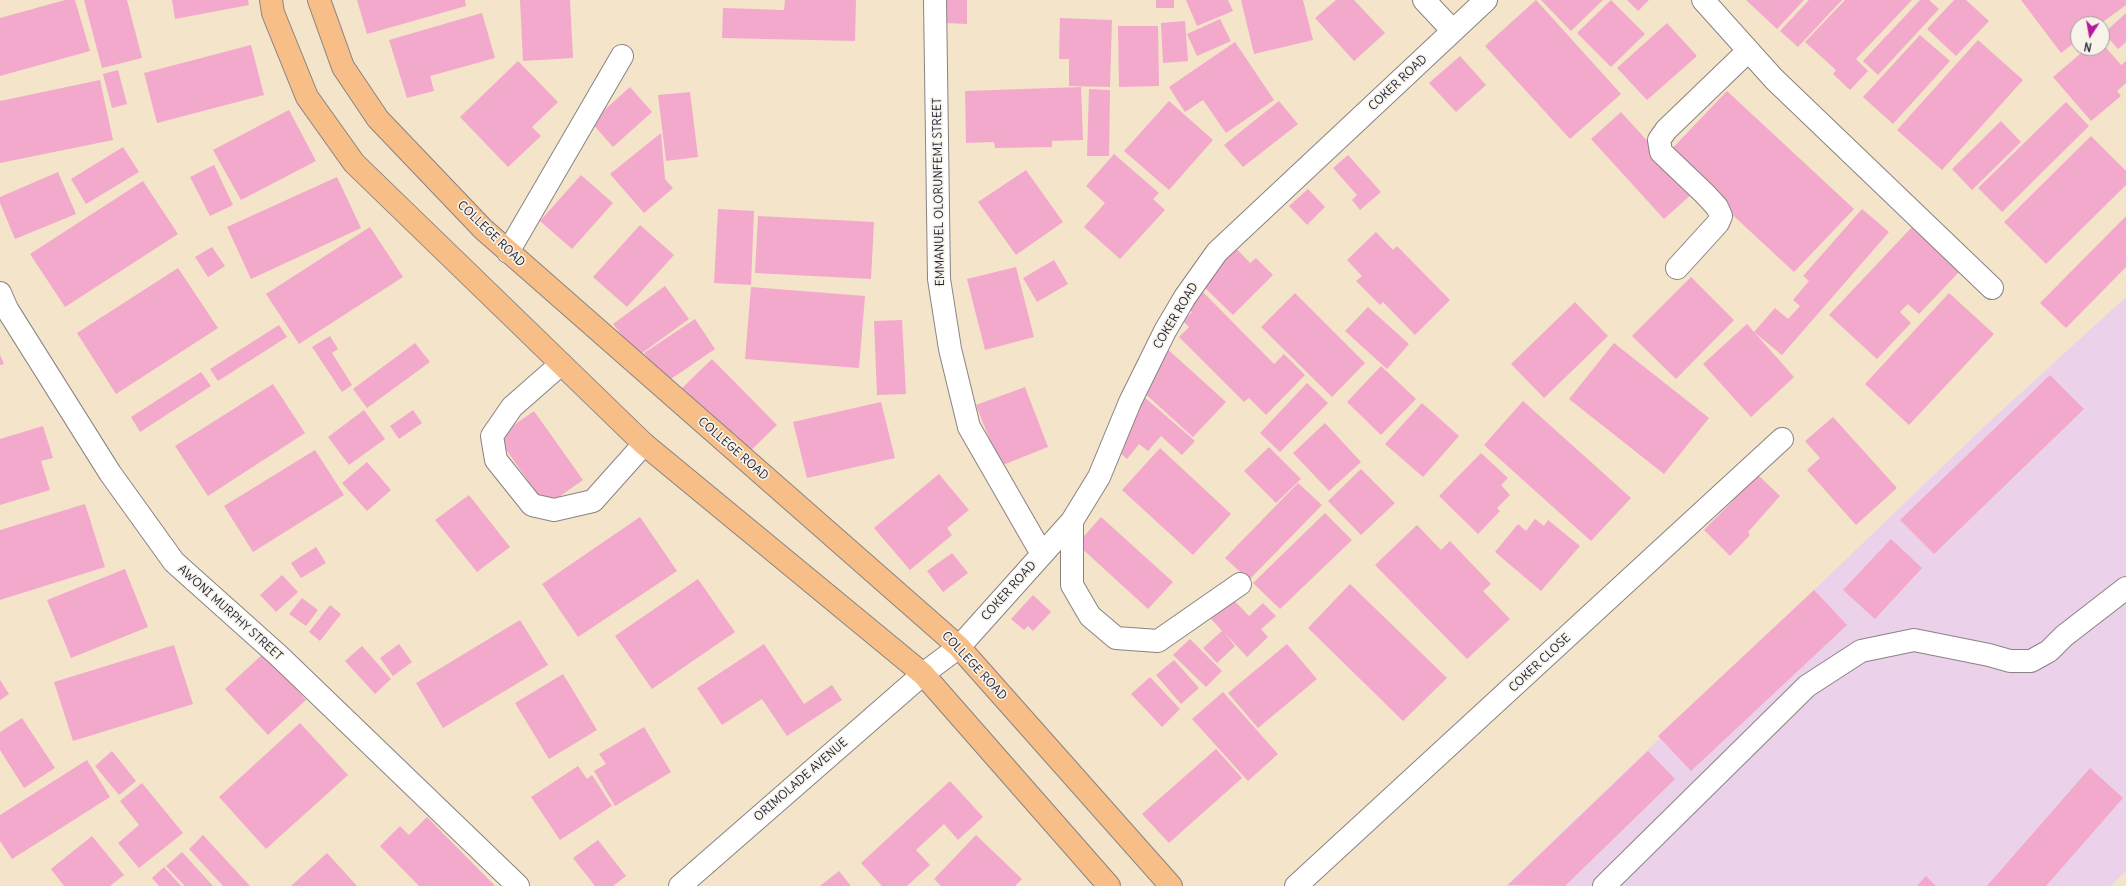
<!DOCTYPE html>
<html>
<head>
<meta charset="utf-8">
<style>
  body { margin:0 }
  #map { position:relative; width:2126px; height:886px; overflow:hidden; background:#f3e4ca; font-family:Delius,sans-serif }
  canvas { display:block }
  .north { position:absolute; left:2070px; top:16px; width:40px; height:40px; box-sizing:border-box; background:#f7f3e8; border:1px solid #a29fa3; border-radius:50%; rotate:191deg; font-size:11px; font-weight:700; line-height:16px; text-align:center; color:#22223b }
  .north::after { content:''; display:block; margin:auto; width:14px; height:18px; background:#b5179e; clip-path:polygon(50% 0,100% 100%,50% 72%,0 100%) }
</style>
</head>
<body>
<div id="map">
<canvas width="2126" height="886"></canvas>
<div class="north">N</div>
</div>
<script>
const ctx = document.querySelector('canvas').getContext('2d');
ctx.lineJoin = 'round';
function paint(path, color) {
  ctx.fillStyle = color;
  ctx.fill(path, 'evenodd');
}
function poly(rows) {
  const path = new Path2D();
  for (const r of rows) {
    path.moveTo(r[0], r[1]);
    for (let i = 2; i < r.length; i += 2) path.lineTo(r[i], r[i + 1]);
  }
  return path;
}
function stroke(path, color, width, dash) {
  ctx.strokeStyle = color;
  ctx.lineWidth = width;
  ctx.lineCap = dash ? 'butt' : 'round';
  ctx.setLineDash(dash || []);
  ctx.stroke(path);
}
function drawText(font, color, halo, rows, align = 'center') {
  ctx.font = font + ' Delius,sans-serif';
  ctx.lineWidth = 3.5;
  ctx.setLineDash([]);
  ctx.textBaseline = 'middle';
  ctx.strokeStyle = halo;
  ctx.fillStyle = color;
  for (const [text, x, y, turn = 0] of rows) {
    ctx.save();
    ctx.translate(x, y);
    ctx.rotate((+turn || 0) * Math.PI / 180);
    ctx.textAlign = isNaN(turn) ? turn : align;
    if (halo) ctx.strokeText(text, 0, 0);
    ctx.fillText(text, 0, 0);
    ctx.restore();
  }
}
paint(poly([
  [2126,297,2126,871,2111,886,1506,886,1989,422]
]), '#ecd1ea');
paint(poly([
  [65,0,75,0,90,51,0,76,0,18],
  [84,0,127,0,142,58,102,68],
  [172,0,248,0,249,5,175,19],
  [357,0,465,0,466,6,367,34],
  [520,0,570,0,573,58,523,61],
  [785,0,856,0,855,41,722,38,723,8,784,10],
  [946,0,967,0,967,24,946,23],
  [1156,0,1174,0,1174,8,1156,8],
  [1186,0,1228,0,1233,11,1197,26],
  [1241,0,1303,0,1313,40,1254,54],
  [1336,0,1354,0,1385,33,1354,61,1315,18],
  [1536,0,1621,94,1570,139,1485,46],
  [1541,0,1603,0,1571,31],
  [1611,0,1645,34,1611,67,1577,33],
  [1627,0,1649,0,1638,11],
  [1746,0,1804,0,1777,29],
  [1809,0,1842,0,1798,47,1780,31],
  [1845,0,1912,0,1856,59,1868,71,1850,90,1833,74,1836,70,1805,42],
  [1920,0,1929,0,1939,9,1878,75,1863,61],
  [1954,0,1966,0,1989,21,1956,56,1927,29],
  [2021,0,2126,0,2126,5,2100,24,2078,24,2078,40,2061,53],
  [482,13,495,58,430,76,434,91,407,98,389,40],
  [2126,13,2126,42,2118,49,2104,33],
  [1060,18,1112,20,1110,87,1069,86,1069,59,1059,59],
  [1220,19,1231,41,1197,56,1187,34],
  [1185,21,1188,61,1163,63,1161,23],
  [1667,23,1697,56,1647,100,1617,68],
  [1118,26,1158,26,1159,86,1119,87],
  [1920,35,1950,61,1893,124,1863,97],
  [1978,40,2023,80,1942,170,1897,130],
  [1235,42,1274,100,1226,133,1203,100,1185,112,1169,87],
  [2102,43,2121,65,2126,61,2126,83,2117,91,2121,96,2091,121,2053,77,2087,48,2102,48],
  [251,45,264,95,157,123,144,73],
  [1460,56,1486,85,1456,112,1429,83],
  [518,61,558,102,532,127,541,136,508,167,460,117],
  [118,70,127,104,112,108,103,74],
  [100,80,113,140,0,163,0,101],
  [630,87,652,112,613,147,591,122],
  [1081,87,1083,140,1052,141,1052,147,995,148,994,142,966,143,965,91],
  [1089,89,1110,90,1109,156,1087,156],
  [1727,91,1854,209,1794,272,1667,154],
  [690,92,698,157,666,161,658,95],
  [1169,101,1213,140,1169,190,1124,151],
  [1279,101,1298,124,1243,167,1224,145],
  [2066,102,2089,126,2002,212,1978,188],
  [289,110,316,161,241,200,213,150],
  [1621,112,1694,192,1664,219,1591,139],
  [2001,121,2021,142,1972,190,1952,169],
  [661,133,665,179,673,188,644,213,610,174],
  [2091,136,2126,171,2126,185,2046,264,2004,222],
  [123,147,139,172,86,204,71,179],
  [1114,154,1159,193,1153,199,1165,210,1120,259,1084,227,1105,203,1086,186],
  [1348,155,1381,192,1360,210,1352,200,1357,195,1333,168],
  [214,165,233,205,210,216,190,177],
  [1026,170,1063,222,1016,255,978,202],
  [58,172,76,214,15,239,0,203,0,197],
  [581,175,613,203,572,249,540,221],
  [337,177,361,228,251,279,227,227],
  [143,181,178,234,65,307,30,254],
  [1308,189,1325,207,1307,225,1289,206],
  [718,209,754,211,751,285,714,283],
  [1862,209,1889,232,1782,355,1754,332,1775,308,1788,319,1800,306,1793,300,1809,281,1803,276],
  [758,216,874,222,871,279,755,273],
  [2126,216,2126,267,2066,328,2040,303],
  [640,225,674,255,627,307,593,277],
  [370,227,403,277,299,344,266,294],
  [1912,227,1960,271,1919,314,1908,304,1900,312,1911,323,1877,359,1829,315],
  [1376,232,1393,250,1397,246,1450,300,1415,335,1383,302,1380,305,1356,281,1362,276,1347,260],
  [1233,245,1250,263,1256,258,1273,275,1233,315,1198,281],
  [212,247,225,266,208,277,195,257],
  [1054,260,1068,284,1037,302,1023,278],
  [1016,267,1034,337,985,350,967,279],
  [178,268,218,328,116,394,77,333],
  [1691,277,1734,320,1676,379,1632,336],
  [665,286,689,319,638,356,613,324],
  [751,287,865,296,859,368,745,359],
  [1201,290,1274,364,1284,354,1305,375,1266,415,1249,398,1244,402,1179,337,1189,327,1183,321,1192,312,1185,306],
  [1295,293,1365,363,1332,397,1261,327],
  [1949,293,1994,334,1909,425,1865,384],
  [1575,302,1608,336,1544,398,1511,364],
  [1368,307,1409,344,1387,369,1345,331],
  [695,319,715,349,665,383,644,353],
  [902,320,906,394,877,395,874,321],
  [1747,324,1794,377,1751,417,1703,364],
  [279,325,287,337,218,381,210,369],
  [330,336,338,349,332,353,352,385,342,392,312,347],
  [415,343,430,362,367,408,353,389],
  [1614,343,1709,418,1664,474,1569,399],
  [1163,345,1226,402,1193,437,1130,380],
  [0,355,4,364,0,365],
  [712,359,777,425,742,459,677,393],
  [1381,366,1416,399,1381,435,1347,402],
  [201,372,211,386,140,432,131,417],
  [2050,375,2084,409,1934,554,1900,520],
  [1307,383,1328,403,1280,452,1260,433],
  [273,384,305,433,208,496,175,446],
  [1025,387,1048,447,1000,466,976,405],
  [1135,389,1195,441,1182,455,1161,436,1148,451,1139,444,1127,459,1107,441],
  [1523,401,1631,498,1591,541,1484,445],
  [881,402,895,458,807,478,793,422],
  [1422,403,1459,436,1423,477,1385,444],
  [364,410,385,439,349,465,328,437],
  [413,410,422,423,399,439,390,426],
  [534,411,583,480,546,506,497,437],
  [1833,417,1897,488,1856,525,1807,470,1820,458,1805,441],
  [1325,423,1361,462,1329,491,1293,453],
  [43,426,53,458,41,461,50,490,0,505,0,439],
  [1269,447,1301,479,1276,503,1244,471],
  [1160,448,1231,514,1193,555,1122,490],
  [315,450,344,495,253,552,224,506],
  [1481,453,1508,478,1501,485,1510,495,1497,508,1500,511,1478,534,1439,496],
  [367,462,391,490,367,511,342,483],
  [1361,469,1395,503,1361,535,1328,501],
  [939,474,969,510,947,528,952,535,910,570,874,528],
  [1758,475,1780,496,1748,532,1750,535,1730,556,1704,530],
  [1298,483,1322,505,1249,580,1225,558],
  [469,495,510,547,477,572,435,520],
  [85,504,105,567,0,600,0,530],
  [1325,513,1352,540,1280,609,1253,583],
  [640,517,677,571,578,637,542,584],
  [1101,517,1173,582,1148,609,1077,544],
  [1535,519,1544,526,1548,520,1580,546,1541,591,1495,552,1518,524,1526,531],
  [1417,525,1441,550,1450,541,1491,584,1483,591,1510,619,1467,659,1375,565],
  [1891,539,1922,568,1875,619,1843,590],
  [316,547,326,563,301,578,291,563],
  [952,553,968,573,943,592,927,571],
  [125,569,148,627,71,658,47,600],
  [282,575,298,592,276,612,260,595],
  [698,579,735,632,652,689,615,636],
  [1350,584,1447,678,1403,721,1308,628],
  [1814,590,1847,625,1691,771,1658,736],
  [1227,593,1249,616,1263,603,1276,616,1261,629,1268,637,1247,657,1224,632,1235,646,1217,663,1203,648,1222,631,1206,613],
  [1033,595,1051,612,1033,631,1028,626,1024,630,1011,619],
  [302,598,318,610,306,626,289,614],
  [330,605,341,614,320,641,309,632],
  [520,620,548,665,443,728,416,683],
  [1190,639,1222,671,1206,687,1173,655],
  [399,644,412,662,393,676,380,658],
  [764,644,804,704,832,685,842,700,787,736,762,699,722,725,697,688],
  [1287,644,1317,679,1258,728,1228,693],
  [174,645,193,704,73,741,54,682],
  [362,646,391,679,375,694,345,661],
  [264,653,306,700,268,735,225,689],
  [1174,660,1199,688,1181,704,1156,675],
  [563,674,597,730,549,759,515,703],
  [1150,677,1180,709,1162,727,1131,694],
  [0,680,9,694,0,700],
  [1223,692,1278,754,1248,781,1192,719],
  [22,718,55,768,24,788,0,750,0,732],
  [300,723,348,775,266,849,219,797],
  [644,727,671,772,615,806,594,771,606,764,599,754],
  [1216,749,1242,778,1169,843,1142,814],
  [112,751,136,781,119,795,95,766],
  [1648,751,1675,779,1565,886,1508,885],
  [87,760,110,797,12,859,0,841,0,815],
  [578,766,587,779,592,775,612,806,560,840,531,797],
  [2090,768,2123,798,2046,886,1987,886],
  [950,781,983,817,958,840,944,824,916,850,930,865,907,886,882,886,861,863],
  [142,783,183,833,139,868,118,843,139,825,120,801],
  [427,817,495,886,419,886,380,846,400,826,409,835],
  [203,835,250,886,223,886,189,849],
  [976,835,1022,879,1015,886,941,886,934,879],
  [92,836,124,875,110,886,64,886,51,869],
  [598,840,626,876,613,886,595,886,573,858],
  [182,852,213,886,185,886,166,866],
  [327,853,357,886,291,886],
  [164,867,181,886,159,886,152,878],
  [839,871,851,886,820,886],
  [1926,876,1936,886,1917,886]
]), '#f3a9cb');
const minor = poly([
  [935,0,939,279,950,349,969,427,1042,554],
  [1424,0,1453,31],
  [1703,0,1774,79,1992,288],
  [508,252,622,56],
  [1677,268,1718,223,1721,216,1717,207,1705,194,1661,152,1659,140,1666,130,1748,51],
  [0,293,7,309,110,473,174,562,278,655,518,886],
  [561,364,512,407,492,436,496,460,532,505,554,510,593,501,644,444],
  [1072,521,1072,585,1090,616,1116,638,1158,641,1240,584],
  [680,886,923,674,959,647,1072,521,1099,477,1130,402,1165,331,1185,297,1217,252,1486,0],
  [1296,886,1782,439],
  [1604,886,1807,686,1861,651,1914,640,1989,655,2010,661,2031,661,2049,651,2064,636,2126,588]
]);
const major = poly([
  [271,0,273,13,307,97,354,163,644,444,923,674,1109,886],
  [319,0,343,67,378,119,483,229,959,647,1171,886]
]);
stroke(minor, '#8a8382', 24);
stroke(major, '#8a8382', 24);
stroke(minor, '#fff', 22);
stroke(major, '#f7be87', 22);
drawText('12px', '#22223b', '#f7f3e8', [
  ["COKER ROAD",1398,83,-43],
  ["EMMANUEL OLORUNFEMI STREET",939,192,-91],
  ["COLLEGE ROAD",491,234,44],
  ["COKER ROAD",1176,316,-59],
  ["COLLEGE ROAD",733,449,41],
  ["COKER ROAD",1009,591,-48],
  ["AWONI MURPHY STREET",230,613,42],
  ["COKER CLOSE",1540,663,-43],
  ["COLLEGE ROAD",974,666,47],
  ["ORIMOLADE AVENUE",801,780,-41]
]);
</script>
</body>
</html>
